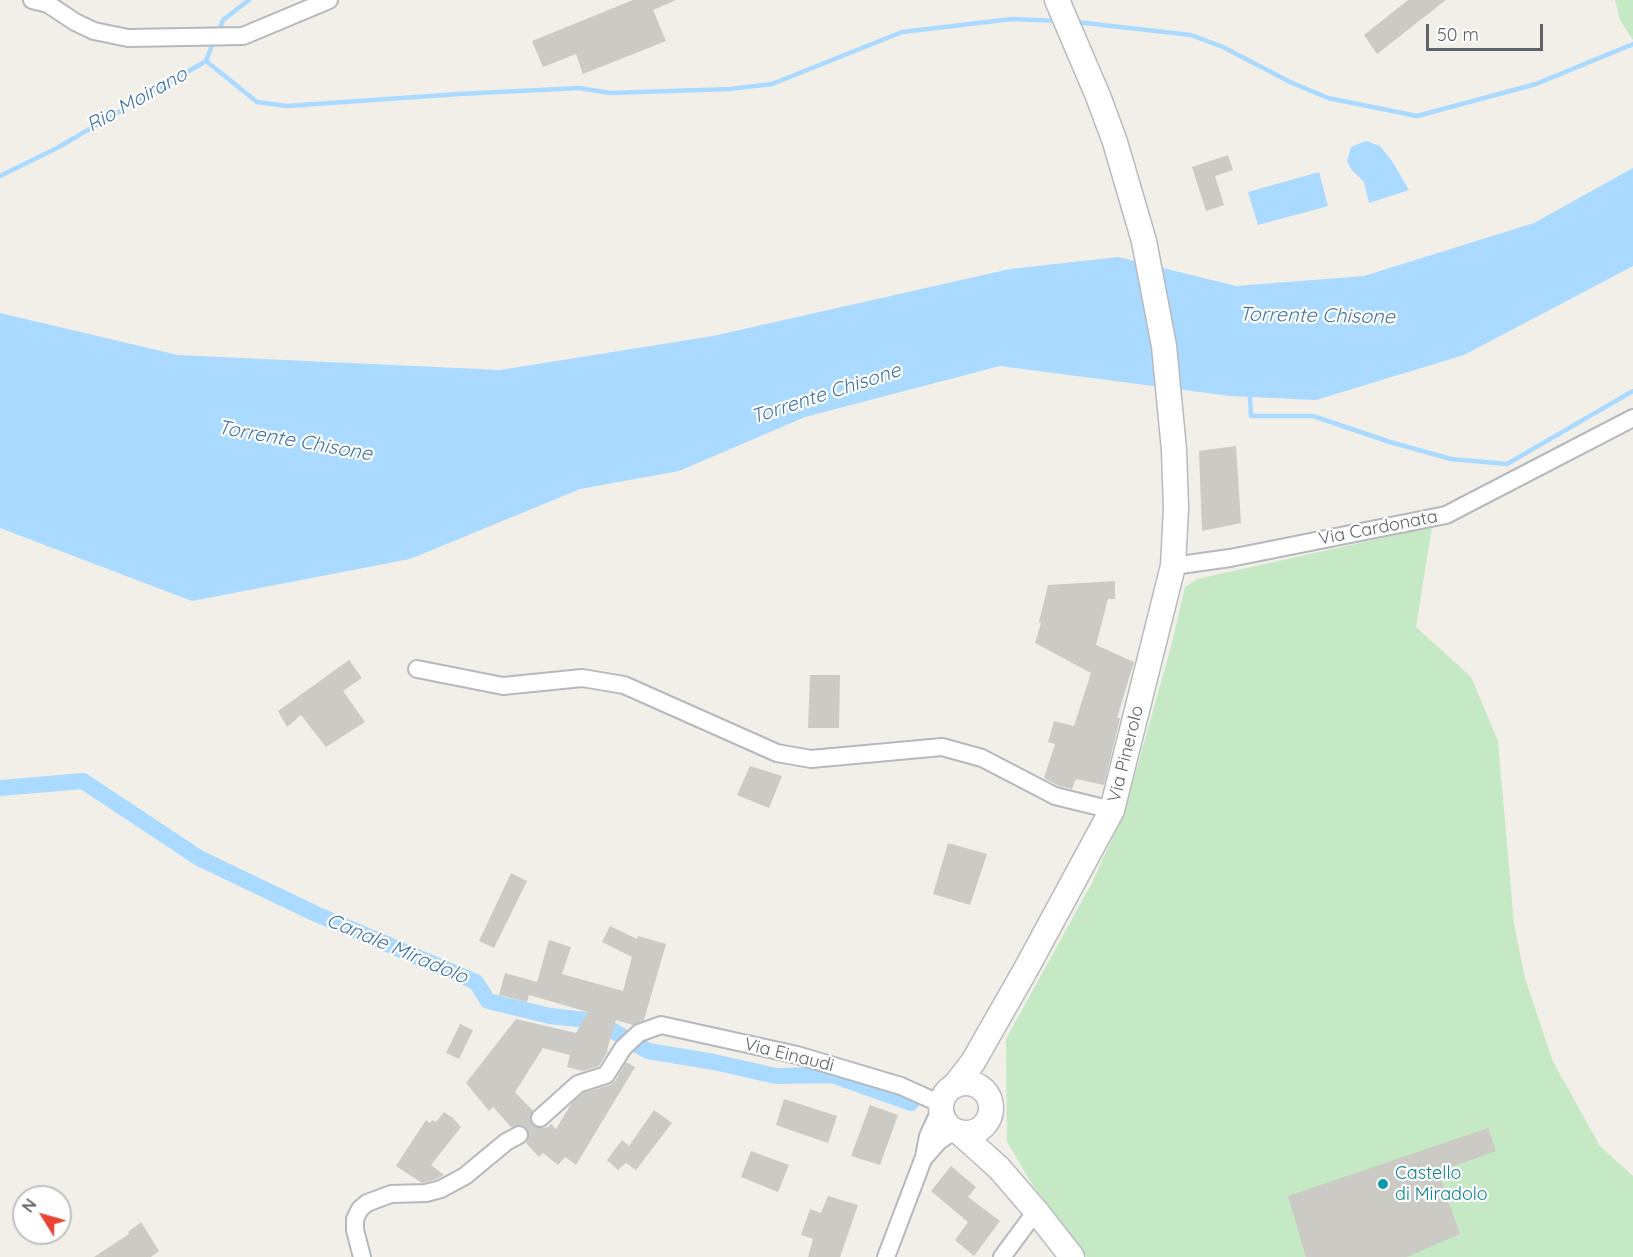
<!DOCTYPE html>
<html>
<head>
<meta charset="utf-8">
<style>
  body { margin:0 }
  #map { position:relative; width:1633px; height:1257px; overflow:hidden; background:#f1efe8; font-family:Quicksand,sans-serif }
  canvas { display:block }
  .north { position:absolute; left:12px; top:1185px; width:60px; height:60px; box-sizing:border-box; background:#fff; border:2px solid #bfc1c3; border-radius:50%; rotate:307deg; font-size:16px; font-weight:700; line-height:24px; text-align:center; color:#5f6368 }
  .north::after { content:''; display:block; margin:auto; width:21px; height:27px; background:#ea4335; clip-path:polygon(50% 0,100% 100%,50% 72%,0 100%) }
  .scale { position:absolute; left:1426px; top:24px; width:117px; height:27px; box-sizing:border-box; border:3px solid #5f6368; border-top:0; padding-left:8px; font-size:18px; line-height:21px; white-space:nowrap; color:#5f6368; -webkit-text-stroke:4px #fff; paint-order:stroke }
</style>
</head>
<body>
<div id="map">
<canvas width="1633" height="1257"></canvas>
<div class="north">N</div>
<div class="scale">50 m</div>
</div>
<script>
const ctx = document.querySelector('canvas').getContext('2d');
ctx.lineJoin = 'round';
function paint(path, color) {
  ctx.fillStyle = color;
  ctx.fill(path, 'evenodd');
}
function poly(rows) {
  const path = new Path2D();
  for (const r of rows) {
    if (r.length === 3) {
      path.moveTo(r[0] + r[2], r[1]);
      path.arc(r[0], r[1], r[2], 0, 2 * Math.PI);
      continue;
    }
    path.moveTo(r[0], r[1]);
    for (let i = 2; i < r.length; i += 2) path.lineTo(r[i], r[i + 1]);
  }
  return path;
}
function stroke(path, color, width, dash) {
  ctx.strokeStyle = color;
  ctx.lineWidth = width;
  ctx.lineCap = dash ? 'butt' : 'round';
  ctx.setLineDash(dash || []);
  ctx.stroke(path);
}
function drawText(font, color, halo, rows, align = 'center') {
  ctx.font = font + ' Quicksand,sans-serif';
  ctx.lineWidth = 4.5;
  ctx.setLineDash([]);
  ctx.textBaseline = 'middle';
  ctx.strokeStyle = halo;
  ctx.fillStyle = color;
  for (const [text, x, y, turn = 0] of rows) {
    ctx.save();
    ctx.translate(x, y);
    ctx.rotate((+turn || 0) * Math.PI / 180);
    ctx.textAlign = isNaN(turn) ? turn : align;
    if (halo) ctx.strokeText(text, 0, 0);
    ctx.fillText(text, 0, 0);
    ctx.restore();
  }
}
paint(poly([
  [1615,0,1633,0,1633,40,1620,20],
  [1432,527,1416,627,1471,677,1498,741,1514,924,1525,978,1553,1062,1600,1146,1633,1176,1633,1257,1087,1257,1032,1184,1007,1142,1006,1039,1093,881,1125,810,1171,647,1185,587,1197,579]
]), '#c5e8c5');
paint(poly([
  [1366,141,1380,146,1392,161,1409,190,1369,203,1364,182,1351,169,1347,161,1351,147],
  [1633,168,1633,266,1464,355,1316,400,1230,396,1000,366,805,417,679,471,580,489,410,559,192,601,0,528,0,313,178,355,500,370,713,336,1010,269,1118,257,1236,286,1364,276,1534,223],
  [1319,172,1328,206,1258,225,1248,192]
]), '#aadaff');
stroke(poly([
  [1076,22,1191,35,1223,47,1290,82,1328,98,1417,116,1536,84,1633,44],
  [218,33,223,20,249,0],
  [206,61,257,102,287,106,459,94,579,88,610,93,730,89,772,84,902,32,1012,19,1059,21],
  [0,176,57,148,206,61,214,40],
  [1250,397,1251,416,1313,416,1390,442,1451,459,1507,464,1633,391]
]), '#aadaff', 4.5);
stroke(poly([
  [0,788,83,781,199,858,316,914,476,982,488,1001,550,1016,596,1021,648,1051,714,1062,776,1076,832,1075,911,1103]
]), '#aadaff', 16);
paint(poly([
  [633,0,676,0,653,10,666,41,583,74,576,54,543,67,532,41],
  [1408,0,1446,0,1377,54,1364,35],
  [1228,155,1233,170,1215,176,1224,205,1206,211,1192,167],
  [1236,446,1241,523,1202,531,1199,451],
  [1115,581,1115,599,1108,599,1096,645,1134,662,1117,718,1120,718,1104,785,1076,779,1072,789,1059,786,1044,778,1055,744,1048,742,1054,721,1074,726,1091,673,1035,643,1041,623,1039,622,1048,585],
  [349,660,362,678,343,691,365,722,326,747,301,715,287,727,278,711],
  [810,675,840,675,839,728,808,728],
  [750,766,782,776,769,808,737,795],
  [948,843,987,854,970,905,933,894],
  [511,873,527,881,494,948,479,941],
  [610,926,637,939,638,936,666,944,644,1020,633,1025,616,1020,607,1050,608,1051,599,1066,583,1071,567,1067,570,1055,543,1048,515,1092,533,1111,530,1120,533,1125,542,1128,548,1127,551,1124,556,1129,571,1104,583,1093,610,1085,615,1081,626,1062,635,1067,576,1165,565,1157,558,1165,543,1153,539,1157,526,1143,529,1135,525,1126,519,1125,511,1127,493,1107,489,1111,466,1083,516,1019,576,1033,588,1012,529,995,527,1002,499,995,505,973,537,982,549,940,571,947,562,974,623,991,632,957,602,942],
  [460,1024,473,1030,459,1059,446,1053],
  [784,1099,837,1116,828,1143,776,1125],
  [870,1105,898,1115,880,1165,851,1156],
  [654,1110,672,1123,636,1170,626,1163,618,1170,607,1160,622,1140,629,1146],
  [444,1112,453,1118,461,1127,431,1165,444,1175,437,1179,422,1183,396,1166,426,1120,430,1123,432,1120,436,1122],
  [1488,1128,1496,1151,1438,1172,1460,1234,1407,1257,1306,1257,1288,1196],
  [751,1151,789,1165,778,1192,741,1177],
  [951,1166,976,1187,968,1197,1000,1221,974,1256,955,1240,968,1222,931,1191],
  [828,1196,858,1205,840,1257,808,1257,813,1239,801,1235,810,1209,821,1213],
  [141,1222,159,1251,151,1257,94,1257,129,1234,128,1232]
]), '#cccac5');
stroke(poly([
  [519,1135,540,1118]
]), '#ccccc8', 16, [16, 8]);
const street = poly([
  [32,0,48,4,75,22,94,31,128,38,243,36,329,0],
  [1173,566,1230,558,1446,515,1633,418],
  [417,669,503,686,582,678,624,685,777,753,811,759,942,747,982,758,1055,796,1112,810],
  [540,1118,578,1084,606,1075,623,1048,639,1033,661,1025,797,1055,901,1086,941,1104],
  [925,1157,939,1141,954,1131],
  [362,1257,355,1230,355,1219,360,1209,367,1203,391,1194,426,1193,441,1189,465,1176,506,1142,519,1135],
  [886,1257,924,1157,928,1136,941,1108],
  [1002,1257,1036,1211]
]);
const secondary = poly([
  [966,1108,25],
  [955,1085,973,1062,1026,969,1112,810,1173,566,1176,508,1174,450,1164,346,1144,241,1115,142,1098,96,1057,0],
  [960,1133,999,1168,1036,1211,1072,1257]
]);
stroke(street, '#b5b8bc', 20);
stroke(secondary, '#b6babf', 27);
stroke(street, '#fff', 16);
stroke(secondary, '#fff', 24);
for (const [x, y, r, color] of [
  [1383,1184,6,"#0f9aa8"]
]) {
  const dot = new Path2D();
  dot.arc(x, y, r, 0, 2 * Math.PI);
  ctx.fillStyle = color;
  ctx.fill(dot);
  stroke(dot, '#fff', 2);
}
drawText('18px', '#5f6368', '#fff', [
  ["Via Cardonata",1378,528,-11],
  ["Via Pinerolo",1126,754,-76],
  ["Via Einaudi",789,1055,14]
]);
drawText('18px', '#0d838f', '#fff', [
  ["Castello",1395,1174],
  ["di Miradolo",1395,1195]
], 'left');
drawText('italic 20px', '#4174aa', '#fff', [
  ["Rio Moirano",137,100,-29],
  ["Torrente Chisone",1317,316,1],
  ["Torrente Chisone",826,394,-18],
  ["Torrente Chisone",295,441,10],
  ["Canale Miradolo",397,949,23]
]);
</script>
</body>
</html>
